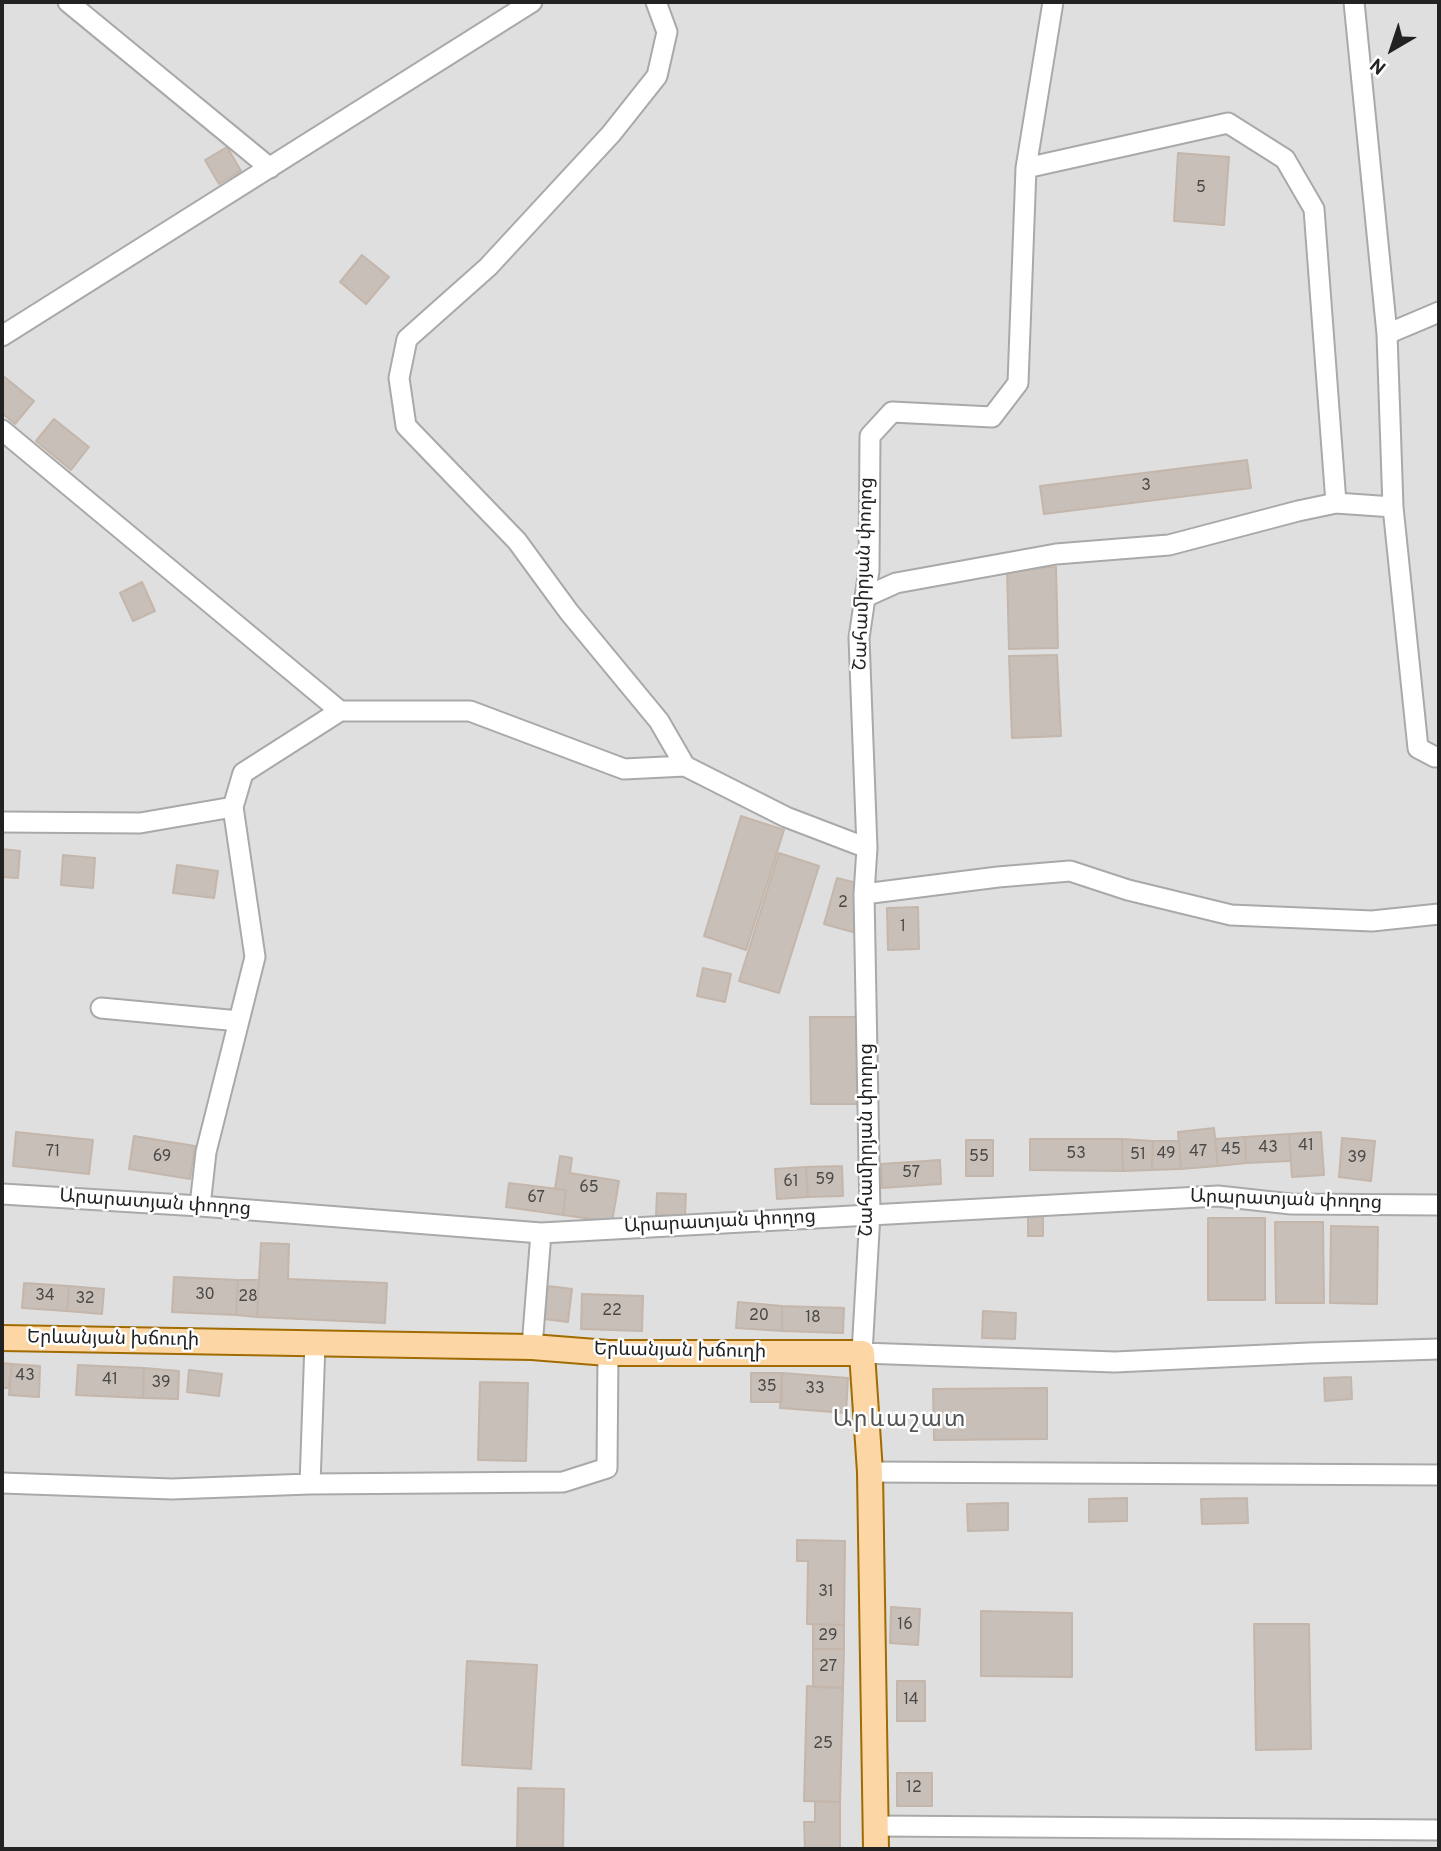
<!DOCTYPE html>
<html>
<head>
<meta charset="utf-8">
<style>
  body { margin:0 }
  #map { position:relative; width:1441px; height:1851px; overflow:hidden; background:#f2efe9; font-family:Overpass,sans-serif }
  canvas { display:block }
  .frame { position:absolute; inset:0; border:4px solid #222; pointer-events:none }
  .north { position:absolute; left:1357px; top:14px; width:70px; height:70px; -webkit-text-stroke:5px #fff; paint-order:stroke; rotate:219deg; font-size:19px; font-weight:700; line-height:28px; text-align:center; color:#222 }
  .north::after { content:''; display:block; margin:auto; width:24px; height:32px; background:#222; clip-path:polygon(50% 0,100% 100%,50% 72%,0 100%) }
</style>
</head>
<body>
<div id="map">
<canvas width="1441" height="1851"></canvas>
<div class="frame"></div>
<div class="north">N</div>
</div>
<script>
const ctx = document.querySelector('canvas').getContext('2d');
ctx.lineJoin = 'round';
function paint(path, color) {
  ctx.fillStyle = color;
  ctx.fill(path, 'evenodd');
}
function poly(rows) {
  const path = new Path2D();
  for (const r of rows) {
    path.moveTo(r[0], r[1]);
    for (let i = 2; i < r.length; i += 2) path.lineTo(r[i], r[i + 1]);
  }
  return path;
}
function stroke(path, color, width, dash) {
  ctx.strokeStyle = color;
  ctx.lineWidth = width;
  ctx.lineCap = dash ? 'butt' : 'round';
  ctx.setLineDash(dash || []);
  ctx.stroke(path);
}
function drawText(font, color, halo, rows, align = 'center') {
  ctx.font = font + ' Overpass,"Noto Sans Armenian",sans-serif';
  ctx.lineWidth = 5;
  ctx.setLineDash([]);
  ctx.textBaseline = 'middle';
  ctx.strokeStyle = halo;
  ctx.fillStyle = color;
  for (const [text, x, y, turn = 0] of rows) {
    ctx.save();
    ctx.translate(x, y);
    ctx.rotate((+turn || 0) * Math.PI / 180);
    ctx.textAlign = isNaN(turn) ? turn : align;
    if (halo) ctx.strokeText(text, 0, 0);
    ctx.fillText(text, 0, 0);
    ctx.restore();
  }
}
paint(poly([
  [2,2,1439,2,1439,1849,2,1849]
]), '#e0dfdf');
const building = poly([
  [227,147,241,171,219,184,205,160,227,147],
  [1178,153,1229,157,1224,225,1174,221,1178,153],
  [362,255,389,277,366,304,340,282,362,255],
  [2,375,34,401,15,424,2,413,2,375],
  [54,419,89,447,71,470,36,441,54,419],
  [1247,460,1251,488,1044,514,1040,486,1247,460],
  [1056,567,1058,648,1009,649,1007,568,1056,567],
  [142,582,155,611,133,621,120,593,142,582],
  [1057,655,1061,736,1012,738,1009,656,1057,655],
  [741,816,784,830,746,950,704,936,741,816],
  [2,849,20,851,18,878,2,877,2,849],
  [779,853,819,866,779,993,739,981,779,853],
  [63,855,95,858,93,888,61,885,63,855],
  [177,865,218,871,214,898,173,893,177,865],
  [837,878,857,883,856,933,824,924,837,878],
  [918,907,919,949,888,950,887,908,918,907],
  [703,968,731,974,725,1002,697,996,703,968],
  [810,1017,860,1017,861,1104,811,1104,810,1017],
  [1214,1128,1218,1166,1181,1169,1178,1132,1214,1128],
  [16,1132,93,1140,89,1174,13,1166,16,1132],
  [1321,1132,1324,1175,1292,1177,1289,1134,1321,1132],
  [1289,1134,1291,1161,1246,1163,1245,1137,1289,1134],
  [134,1136,195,1146,190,1179,129,1169,134,1136],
  [1245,1137,1246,1163,1218,1166,1215,1139,1245,1137],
  [1342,1138,1375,1141,1371,1181,1339,1177,1342,1138],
  [1030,1139,1122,1139,1123,1171,1030,1170,1030,1139],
  [1122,1139,1153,1141,1152,1170,1123,1171,1122,1139],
  [966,1140,993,1140,993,1176,966,1176,966,1140],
  [1153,1141,1179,1141,1181,1169,1152,1170,1153,1141],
  [560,1156,572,1158,570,1173,619,1181,612,1222,563,1215,566,1190,555,1189,560,1156],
  [940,1160,941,1184,882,1188,881,1164,940,1160],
  [842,1166,843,1196,808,1197,806,1167,842,1166],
  [806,1167,808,1197,777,1199,775,1169,806,1167],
  [509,1183,566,1190,563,1215,506,1207,509,1183],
  [657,1193,686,1194,685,1216,656,1215,657,1193],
  [1028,1212,1043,1212,1043,1236,1028,1236,1028,1212],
  [1208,1218,1265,1218,1265,1300,1208,1300,1208,1218],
  [1275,1222,1323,1222,1324,1303,1276,1303,1275,1222],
  [1331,1226,1378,1227,1377,1304,1330,1303,1331,1226],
  [261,1243,289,1244,288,1279,387,1283,385,1323,257,1317,261,1243],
  [174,1277,238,1280,236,1315,172,1312,174,1277],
  [238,1280,259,1280,257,1317,236,1315,238,1280],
  [24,1283,69,1286,67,1311,22,1308,24,1283],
  [69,1286,104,1289,102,1314,67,1311,69,1286],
  [548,1286,572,1289,568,1322,544,1319,548,1286],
  [582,1294,643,1296,642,1331,581,1329,582,1294],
  [738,1302,782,1306,782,1331,736,1328,738,1302],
  [782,1306,844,1308,843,1333,782,1331,782,1306],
  [983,1311,1016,1313,1015,1339,982,1338,983,1311],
  [2,1363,12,1364,9,1388,2,1388,2,1363],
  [12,1364,40,1366,39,1397,9,1395,12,1364],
  [78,1365,144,1368,143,1398,76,1395,78,1365],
  [144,1368,179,1371,178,1399,143,1398,144,1368],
  [189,1370,222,1374,219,1396,187,1392,189,1370],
  [751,1373,782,1373,782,1402,751,1402,751,1373],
  [782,1373,848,1378,846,1413,780,1408,782,1373],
  [1351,1377,1352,1399,1325,1401,1324,1378,1351,1377],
  [480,1382,528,1383,526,1461,478,1460,480,1382],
  [1047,1388,1047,1439,934,1440,933,1389,1047,1388],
  [1127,1498,1127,1521,1089,1522,1089,1499,1127,1498],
  [1247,1498,1248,1523,1202,1524,1201,1499,1247,1498],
  [1008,1503,1008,1530,968,1531,967,1504,1008,1503],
  [797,1540,845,1541,844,1625,807,1624,808,1561,797,1561,797,1540],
  [891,1607,920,1609,918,1645,890,1643,891,1607],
  [981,1611,1072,1613,1072,1677,981,1676,981,1611],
  [813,1624,844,1625,844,1649,813,1649,813,1624],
  [1254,1624,1309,1624,1311,1749,1256,1750,1254,1624],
  [813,1649,844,1649,843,1688,813,1687,813,1649],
  [467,1661,537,1665,531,1769,462,1765,467,1661],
  [897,1681,925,1681,925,1721,897,1721,897,1681],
  [807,1686,843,1688,840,1802,804,1801,807,1686],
  [897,1773,932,1773,932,1806,897,1806,897,1773],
  [518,1788,564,1789,563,1849,517,1849,518,1788],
  [815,1801,840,1802,840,1849,805,1849,804,1822,815,1822,815,1801]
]);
paint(building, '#c7bfb8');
stroke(building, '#c4b6ab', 2);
const minor = poly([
  [68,2,270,168],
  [656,2,667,32,657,76,611,134,488,267,407,339,399,378,406,426,517,541,569,612,659,721,685,766],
  [1053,2,1026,168,1018,383,992,417,892,412,870,436,869,570,859,638,867,848,864,894,870,1214,862,1353,1115,1362,1309,1353,1439,1349],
  [1354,2,1387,334,1393,507],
  [1026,168,1228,123,1285,159,1314,209,1336,503,1393,507,1418,748,1435,757,1439,756],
  [1387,334,1439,312],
  [2,336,532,2],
  [2,430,340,711],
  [865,597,896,583,1056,554,1169,545,1298,511,1336,503],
  [2,822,140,823,233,807],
  [864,894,998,877,1070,871,1128,890,1231,915,1372,921,1439,914],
  [101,1008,239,1021],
  [2,1194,200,1206,541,1233,1218,1196,1291,1204,1439,1205],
  [200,1206,206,1152,255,957,233,807,243,773,340,711,470,711,624,769,685,766,786,817,867,848],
  [532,1347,541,1233],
  [870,1472,1439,1475],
  [2,1483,172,1489,310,1484,563,1482,607,1468,608,1353],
  [310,1484,315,1343],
  [876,1826,1439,1830]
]);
const major = poly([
  [2,1338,532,1347,608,1353,862,1353,870,1472,876,1849]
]);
stroke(minor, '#a9a9a9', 23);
stroke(major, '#a06b00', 28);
stroke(minor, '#fff', 19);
stroke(major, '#fcd6a4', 24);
drawText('16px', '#4b4948', null, [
  ["5",1201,189],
  ["3",1146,487],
  ["2",843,904],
  ["1",903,928],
  ["41",1306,1147],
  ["43",1268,1149],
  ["45",1231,1151],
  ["71",53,1153],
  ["47",1198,1153],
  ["53",1076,1155],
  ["49",1166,1155],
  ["51",1138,1156],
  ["69",162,1158],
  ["55",979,1158],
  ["39",1357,1159],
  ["57",911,1174],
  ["59",825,1181],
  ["61",791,1183],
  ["65",589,1189],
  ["67",536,1199],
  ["30",205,1296],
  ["34",45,1297],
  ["28",248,1298],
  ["32",85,1300],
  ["22",612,1312],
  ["20",759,1317],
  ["18",813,1319],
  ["43",25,1377],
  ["41",110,1381],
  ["39",161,1384],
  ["35",767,1388],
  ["33",815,1390],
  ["31",826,1593],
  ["16",905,1626],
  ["29",828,1637],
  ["27",828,1668],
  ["14",911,1701],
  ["25",823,1745],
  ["12",914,1789]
]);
drawText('19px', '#222', '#fff', [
  ["Շահամիրյան փողոց",865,574,-88],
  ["Շահամիրյան փողոց",868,1140,-90],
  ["Արարատյան փողոց",1286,1201,2],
  ["Արարատյան փողոց",155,1204,4],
  ["Արարատյան փողոց",720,1223,-3],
  ["Երևանյան խճուղի",113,1340,1],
  ["Երևանյան խճուղի",680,1352,1]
]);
ctx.letterSpacing = '2px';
drawText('23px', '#555', '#fff', [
  ["Արևաշատ",900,1421]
]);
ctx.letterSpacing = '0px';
</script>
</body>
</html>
